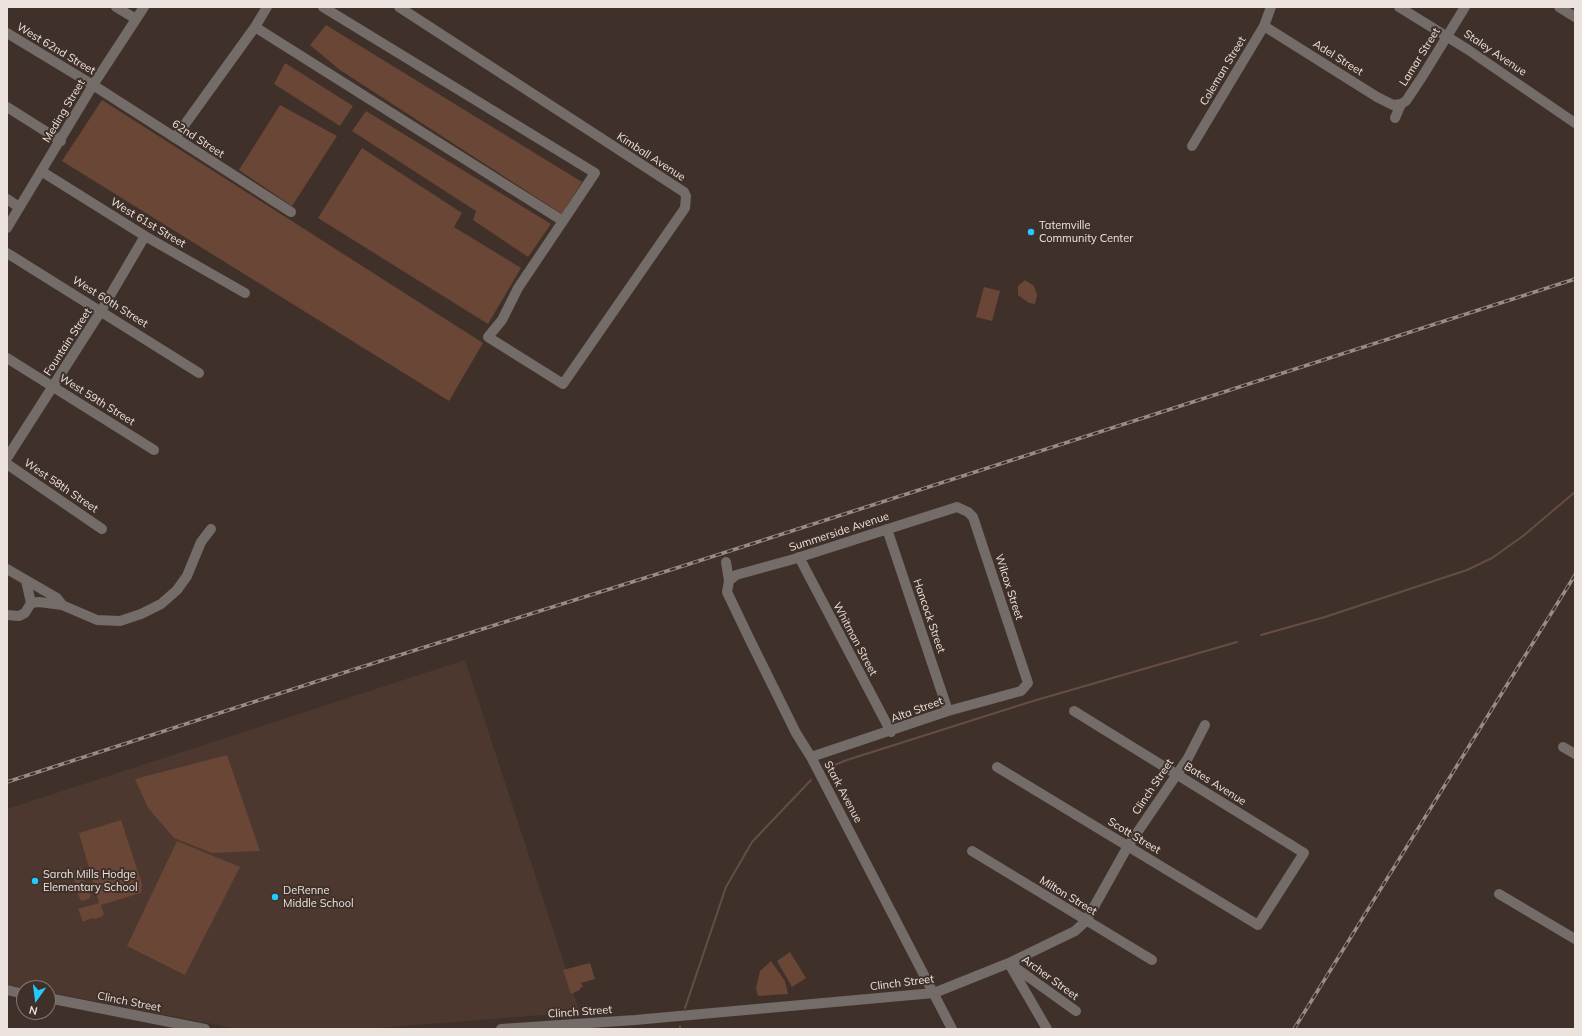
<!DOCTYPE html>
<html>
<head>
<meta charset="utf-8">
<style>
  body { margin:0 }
  #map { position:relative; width:1582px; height:1036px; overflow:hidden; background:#3f312a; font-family:Mulish,sans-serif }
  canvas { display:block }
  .frame { position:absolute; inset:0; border:8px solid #ede3de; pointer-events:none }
  .north { position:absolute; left:16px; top:980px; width:40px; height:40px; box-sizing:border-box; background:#3f312a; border:1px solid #857872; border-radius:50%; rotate:194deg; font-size:11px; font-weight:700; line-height:16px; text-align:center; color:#ede3de }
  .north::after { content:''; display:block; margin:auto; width:14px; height:18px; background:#24c9fe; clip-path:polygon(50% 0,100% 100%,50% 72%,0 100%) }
</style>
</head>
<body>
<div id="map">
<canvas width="1582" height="1036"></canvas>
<div class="frame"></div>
<div class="north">N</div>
</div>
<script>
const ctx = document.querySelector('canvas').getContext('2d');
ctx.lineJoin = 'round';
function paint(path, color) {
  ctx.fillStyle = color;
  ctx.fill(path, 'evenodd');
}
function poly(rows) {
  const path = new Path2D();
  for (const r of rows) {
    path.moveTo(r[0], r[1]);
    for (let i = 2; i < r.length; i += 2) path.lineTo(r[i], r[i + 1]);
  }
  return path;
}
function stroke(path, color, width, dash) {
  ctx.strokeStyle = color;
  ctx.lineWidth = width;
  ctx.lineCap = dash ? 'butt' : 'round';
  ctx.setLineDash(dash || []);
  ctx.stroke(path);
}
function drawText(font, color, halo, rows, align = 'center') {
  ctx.font = font + ' Mulish,sans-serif';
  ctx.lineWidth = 4;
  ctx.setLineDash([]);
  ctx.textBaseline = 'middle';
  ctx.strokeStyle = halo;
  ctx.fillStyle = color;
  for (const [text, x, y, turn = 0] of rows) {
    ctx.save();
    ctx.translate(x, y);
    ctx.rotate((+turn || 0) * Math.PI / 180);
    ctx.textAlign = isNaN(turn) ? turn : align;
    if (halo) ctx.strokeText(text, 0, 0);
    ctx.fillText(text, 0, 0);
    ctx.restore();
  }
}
paint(poly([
  [465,660,580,1012,365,1029,238,1029,48,992,48,988,25,988,7,985,7,809]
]), '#4c382e');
paint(poly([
  [326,25,582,182,562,214,340,70,310,45],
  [285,63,353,106,340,126,274,84],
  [102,100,483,343,449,401,62,161],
  [280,105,337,136,292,206,239,170],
  [366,111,551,224,528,257,473,220,476,211,352,131],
  [362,148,462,213,454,227,521,268,488,324,318,218],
  [1025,280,1034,286,1037,295,1035,304,1029,303,1018,295,1018,286],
  [984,287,1000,291,992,321,976,317],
  [227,755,260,851,212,853,174,838,148,808,135,779],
  [121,820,142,884,141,893,101,905,104,914,101,917,94,919,92,918,83,922,78,909,99,903,79,833],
  [177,841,240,867,185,975,127,946],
  [81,868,86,879,84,882,76,884,71,872],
  [86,885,91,895,89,899,81,901,76,889],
  [790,952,806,978,792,987,777,961],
  [771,961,785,981,788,994,758,996,756,988,760,971],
  [590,963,595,979,581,983,583,987,580,988,580,990,571,994,563,970]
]), '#694636');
stroke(poly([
  [1261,635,1325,617,1467,570,1492,558,1523,536,1575,492],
  [827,768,847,760,1033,701,1237,642],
  [685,1008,726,887,752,842,811,780],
  [680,1029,680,1026]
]), '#674c43', 2);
stroke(poly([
  [116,7,136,19],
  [323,7,595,173,563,221],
  [1399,7,1467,49,1575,123],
  [1559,7,1575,17],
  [1264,26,1377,97,1393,105,1401,104],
  [255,27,563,221,518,288,502,320,488,337,563,384,685,208,686,196,684,192,399,7],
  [7,33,93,85,291,212],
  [7,107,61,141],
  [1395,118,1401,104,1406,101,1422,77,1465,7],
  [175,138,255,27,267,7],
  [1192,146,1264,26,1271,7],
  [41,171,145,236,245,293],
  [7,199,19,207],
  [7,228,93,85,144,7],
  [7,253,199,373],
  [7,358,154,450],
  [7,458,101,311,145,236],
  [7,464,102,529],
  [887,529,948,711],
  [799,557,891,732],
  [726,562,729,581,727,592,749,638,796,733,811,757,952,1029],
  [7,569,57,598,61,603],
  [26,581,31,603],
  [729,581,736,575,794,559,957,507,968,512,973,517,1028,683,1021,691,948,711,811,757],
  [7,615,19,616,25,613,31,603,39,602,62,605,97,620,120,621,141,614,161,604,177,590,187,576,201,542,211,529],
  [1563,747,1575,754],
  [997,767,1258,925,1304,853,1074,711],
  [972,851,1152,960],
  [1499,894,1575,939],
  [1009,963,1076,1011],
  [1011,967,1047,1029],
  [7,990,24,994],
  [48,998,205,1029],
  [501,1029,635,1020,934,993,1009,963,1075,931,1086,921,1128,846,1188,758,1205,725]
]), '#736c68', 10);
const rail = poly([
  [7,782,352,670,686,565,1575,279],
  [1294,1029,1575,575]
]);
stroke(rail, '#988c86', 3.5);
stroke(rail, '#3f312a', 2, [6]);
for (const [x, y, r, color] of [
  [1031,232,4,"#24c9fe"],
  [35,881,4,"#24c9fe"],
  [275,897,4,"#24c9fe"]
]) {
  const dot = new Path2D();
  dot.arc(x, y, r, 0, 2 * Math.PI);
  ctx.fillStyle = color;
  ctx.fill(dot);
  stroke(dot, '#3f312a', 1.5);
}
drawText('11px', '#ede3de', '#3f312a', [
  ["West 62nd Street",56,49,31],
  ["Staley Avenue",1495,53,34],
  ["Lamar Street",1420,57,-58],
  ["Adel Street",1338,58,32],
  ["Coleman Street",1223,71,-59],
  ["Meding Street",64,111,-59],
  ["62nd Street",198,139,33],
  ["Kimball Avenue",651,157,33],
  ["West 61st Street",148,223,31],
  ["West 60th Street",110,302,32],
  ["Fountain Street",68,342,-57],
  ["West 59th Street",97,400,32],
  ["West 58th Street",61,486,34],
  ["Summerside Avenue",839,532,-18],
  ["Wilcox Street",1009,587,72],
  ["Hancock Street",929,616,71],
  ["Whitman Street",855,639,62],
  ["Alta Street",917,710,-20],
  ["Bates Avenue",1215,784,32],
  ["Clinch Street",1153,787,-56],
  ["Stark Avenue",843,792,62],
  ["Scott Street",1134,836,31],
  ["Milton Street",1068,896,31],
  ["Archer Street",1050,978,36],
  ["Clinch Street",902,983,-7],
  ["Clinch Street",129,1002,11],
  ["Clinch Street",580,1012,-4]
]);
drawText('11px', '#ede3de', '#3f312a', [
  ["Tatemville",1039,226],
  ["Community Center",1039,239],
  ["Sarah Mills Hodge",43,875],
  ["Elementary School",43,888],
  ["DeRenne",283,891],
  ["Middle School",283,904]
], 'left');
</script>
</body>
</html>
